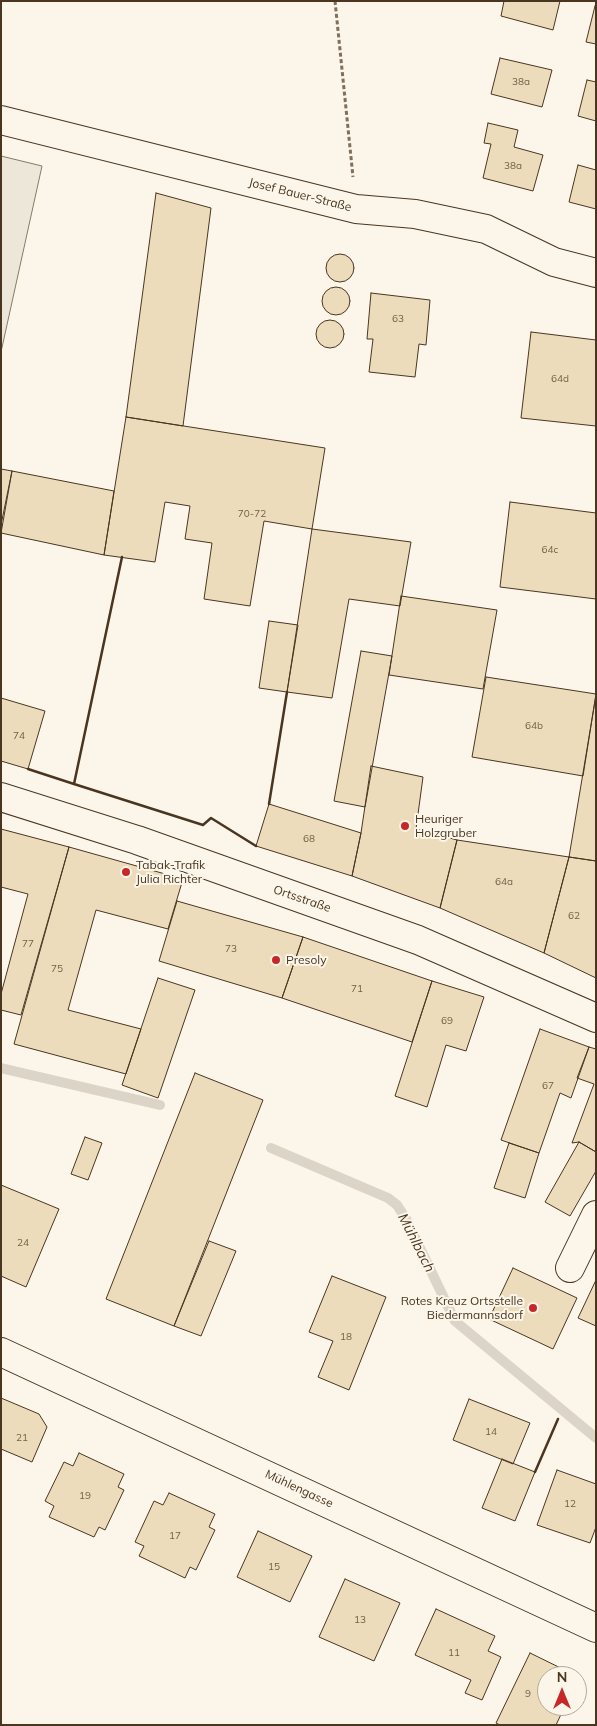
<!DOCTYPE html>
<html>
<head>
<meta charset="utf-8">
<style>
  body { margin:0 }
  #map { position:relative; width:597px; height:1726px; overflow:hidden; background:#fbf6e9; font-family:Mulish,sans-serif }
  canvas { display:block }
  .frame { position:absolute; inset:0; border:2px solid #4a3520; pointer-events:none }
  .north { position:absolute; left:537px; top:1666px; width:50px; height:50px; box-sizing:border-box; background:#fbf6e9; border:1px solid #b4a999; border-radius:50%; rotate:0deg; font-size:14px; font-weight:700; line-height:20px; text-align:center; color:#4a3520 }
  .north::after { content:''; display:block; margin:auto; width:18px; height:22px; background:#c62828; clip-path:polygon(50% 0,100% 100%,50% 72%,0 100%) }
</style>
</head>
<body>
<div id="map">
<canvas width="597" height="1726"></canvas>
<div class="frame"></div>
<div class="north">N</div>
</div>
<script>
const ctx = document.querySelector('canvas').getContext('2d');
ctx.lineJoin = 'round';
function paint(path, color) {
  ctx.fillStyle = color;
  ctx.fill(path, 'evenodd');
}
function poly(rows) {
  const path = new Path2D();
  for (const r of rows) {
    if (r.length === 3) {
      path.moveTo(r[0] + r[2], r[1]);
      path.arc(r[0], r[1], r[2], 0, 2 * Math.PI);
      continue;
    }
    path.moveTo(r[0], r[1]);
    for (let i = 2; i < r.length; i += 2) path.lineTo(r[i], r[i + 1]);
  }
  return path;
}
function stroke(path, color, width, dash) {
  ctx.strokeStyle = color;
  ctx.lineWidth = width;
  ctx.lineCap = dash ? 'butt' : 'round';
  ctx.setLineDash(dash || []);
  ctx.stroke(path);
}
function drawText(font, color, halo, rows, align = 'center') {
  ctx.font = font + ' Mulish,sans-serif';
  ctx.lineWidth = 4;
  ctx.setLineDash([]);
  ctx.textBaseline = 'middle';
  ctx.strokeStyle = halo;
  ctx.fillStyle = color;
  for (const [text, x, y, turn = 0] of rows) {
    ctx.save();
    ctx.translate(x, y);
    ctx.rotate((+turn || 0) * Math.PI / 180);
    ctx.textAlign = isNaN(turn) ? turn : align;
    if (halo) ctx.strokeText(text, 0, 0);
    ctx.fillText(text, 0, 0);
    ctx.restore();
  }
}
const parking = poly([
  [1,156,42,166,1,352,1,156]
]);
paint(parking, '#ede7d9');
stroke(parking, '#887966', 1);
stroke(poly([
  [1,1068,160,1105],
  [271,1148,388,1198,397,1205,406,1219,455,1321,596,1438]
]), '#dcd4c6', 10);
const building = poly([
  [504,1,560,1,553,30,501,16,504,1],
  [595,6,596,6,596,44,586,42,595,6],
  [500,58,552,70,542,107,491,94,500,58],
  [587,80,596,82,596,121,578,116,587,80],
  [488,123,518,130,514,147,543,155,533,191,483,178,491,144,484,143,488,123],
  [578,165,596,170,596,209,569,202,578,165],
  [156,193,211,208,183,426,126,417,156,193],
  [340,268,14],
  [336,301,14],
  [371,293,430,300,426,345,419,344,415,377,369,372,373,339,367,339,371,293],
  [330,334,14],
  [531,332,596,340,596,426,521,418,531,332],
  [126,417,325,448,312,529,264,521,250,606,204,599,212,543,185,539,190,506,165,502,155,562,104,555,126,417],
  [1,469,12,471,1,525,1,469],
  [12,471,114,491,104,555,1,533,12,471],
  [510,502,596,513,596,599,500,587,510,502],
  [312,529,411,542,400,606,349,599,332,698,287,692,312,529],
  [401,596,497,610,483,689,389,675,401,596],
  [269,621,298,625,287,692,259,688,269,621],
  [361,651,392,656,365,807,334,801,361,651],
  [486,677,596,694,583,776,472,757,486,677],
  [596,695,596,861,569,857,596,695],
  [1,698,45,711,28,769,1,761,1,698],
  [371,766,423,777,416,829,457,840,440,908,352,876,361,833,371,766],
  [269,804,361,833,352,876,256,846,269,804],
  [1,829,69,847,21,1015,1,1010,1,994,28,894,1,887,1,829],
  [457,840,569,857,544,953,440,908,457,840],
  [69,847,183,879,168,929,96,910,68,1010,141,1029,126,1074,14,1044,69,847],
  [569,857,596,861,596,978,544,953,569,857],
  [177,901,303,937,282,998,159,961,177,901],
  [303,937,432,981,412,1042,282,998,303,937],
  [158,978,195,990,158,1098,122,1085,158,978],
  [432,981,484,997,466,1051,446,1045,427,1107,395,1096,432,981],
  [540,1029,589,1047,571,1098,560,1093,539,1153,501,1140,540,1029],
  [589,1047,596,1049,596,1152,579,1142,572,1143,594,1084,577,1078,589,1047],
  [195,1073,263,1100,174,1326,106,1299,195,1073],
  [85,1137,102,1143,88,1180,71,1174,85,1137],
  [579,1142,596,1152,596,1171,570,1216,545,1202,579,1142],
  [509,1143,539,1153,525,1198,494,1188,509,1143],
  [1,1185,59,1209,26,1287,1,1276,1,1185],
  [209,1241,236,1251,201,1336,174,1326,209,1241],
  [513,1268,577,1298,553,1349,489,1319,513,1268],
  [332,1276,386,1297,349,1390,318,1377,333,1341,309,1332,332,1276],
  [596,1280,596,1326,578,1318,596,1280],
  [1,1398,39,1414,47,1427,32,1462,1,1449,1,1398],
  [469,1399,530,1423,513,1464,453,1440,469,1399],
  [79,1453,124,1474,118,1487,124,1490,105,1530,99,1527,94,1537,49,1517,54,1506,45,1501,64,1462,73,1466,79,1453],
  [502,1459,535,1472,515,1521,482,1508,502,1459],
  [557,1470,596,1484,596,1527,590,1543,537,1525,557,1470],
  [169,1493,215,1514,209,1527,215,1530,196,1570,190,1567,185,1578,139,1556,144,1546,135,1542,154,1501,163,1505,169,1493],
  [258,1531,312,1556,290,1602,237,1577,258,1531],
  [345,1579,400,1603,374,1661,319,1637,345,1579],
  [436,1609,495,1636,488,1651,501,1657,482,1700,465,1693,471,1680,415,1655,436,1609],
  [530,1653,579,1677,577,1682,577,1676,547,1676,547,1706,565,1706,556,1725,500,1725,496,1723,530,1653]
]);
paint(building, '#ecdcbc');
stroke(building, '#4a3520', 1);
const minor = poly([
  [1,120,356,209,415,214,486,229,554,262,596,273],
  [1,797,137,840,418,940,596,1018],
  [570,1268,596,1215],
  [1,1352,596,1628]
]);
stroke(minor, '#4a3520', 30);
stroke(poly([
  [335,1,353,177]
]), '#7f6f5c', 3, [4, 2.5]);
stroke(minor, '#fbf6e9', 28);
stroke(poly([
  [28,769,74,784,122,557],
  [74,784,203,825,211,818,256,846],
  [269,804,287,692],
  [535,1472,558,1419]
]), '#4a3520', 2.5);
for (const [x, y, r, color] of [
  [405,826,5,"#c62828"],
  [126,872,5,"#c62828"],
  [276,960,5,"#c62828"],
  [533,1308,5,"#c62828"]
]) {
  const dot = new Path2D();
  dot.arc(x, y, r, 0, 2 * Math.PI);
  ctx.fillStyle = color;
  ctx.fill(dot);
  stroke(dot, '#fbf6e9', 2);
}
drawText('10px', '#725f47', null, [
  ["38a",521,82],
  ["38a",513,166],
  ["63",398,319],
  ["64d",560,379],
  ["70-72",252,514],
  ["64c",550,550],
  ["64b",534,726],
  ["74",19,736],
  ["68",309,839],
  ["64a",504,882],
  ["62",574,916],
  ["77",28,944],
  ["73",231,949],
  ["75",57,969],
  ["71",357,989],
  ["69",447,1021],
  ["67",548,1086],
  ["24",23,1243],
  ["18",346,1337],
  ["14",491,1432],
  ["21",22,1438],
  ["19",85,1496],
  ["12",570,1504],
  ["17",175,1536],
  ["15",274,1567],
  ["13",360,1620],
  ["11",454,1653],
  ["9",528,1694]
]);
drawText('12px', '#4a3520', '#fbf6e9', [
  ["Josef Bauer-Straße",300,195,14],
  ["Ortsstraße",302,899,19],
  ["Mühlengasse",299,1489,25]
]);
drawText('12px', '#4a3520', '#fbf6e9', [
  ["Heuriger",415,819],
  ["Holzgruber",415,833],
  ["Tabak-Trafik",136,865],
  ["Julia Richter",136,879],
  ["Presoly",286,960],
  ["Rotes Kreuz Ortsstelle",523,1301,"right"],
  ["Biedermannsdorf",523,1315,"right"]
], 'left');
drawText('italic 14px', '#4a3520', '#fbf6e9', [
  ["Mühlbach",416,1243,63]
]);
</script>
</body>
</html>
